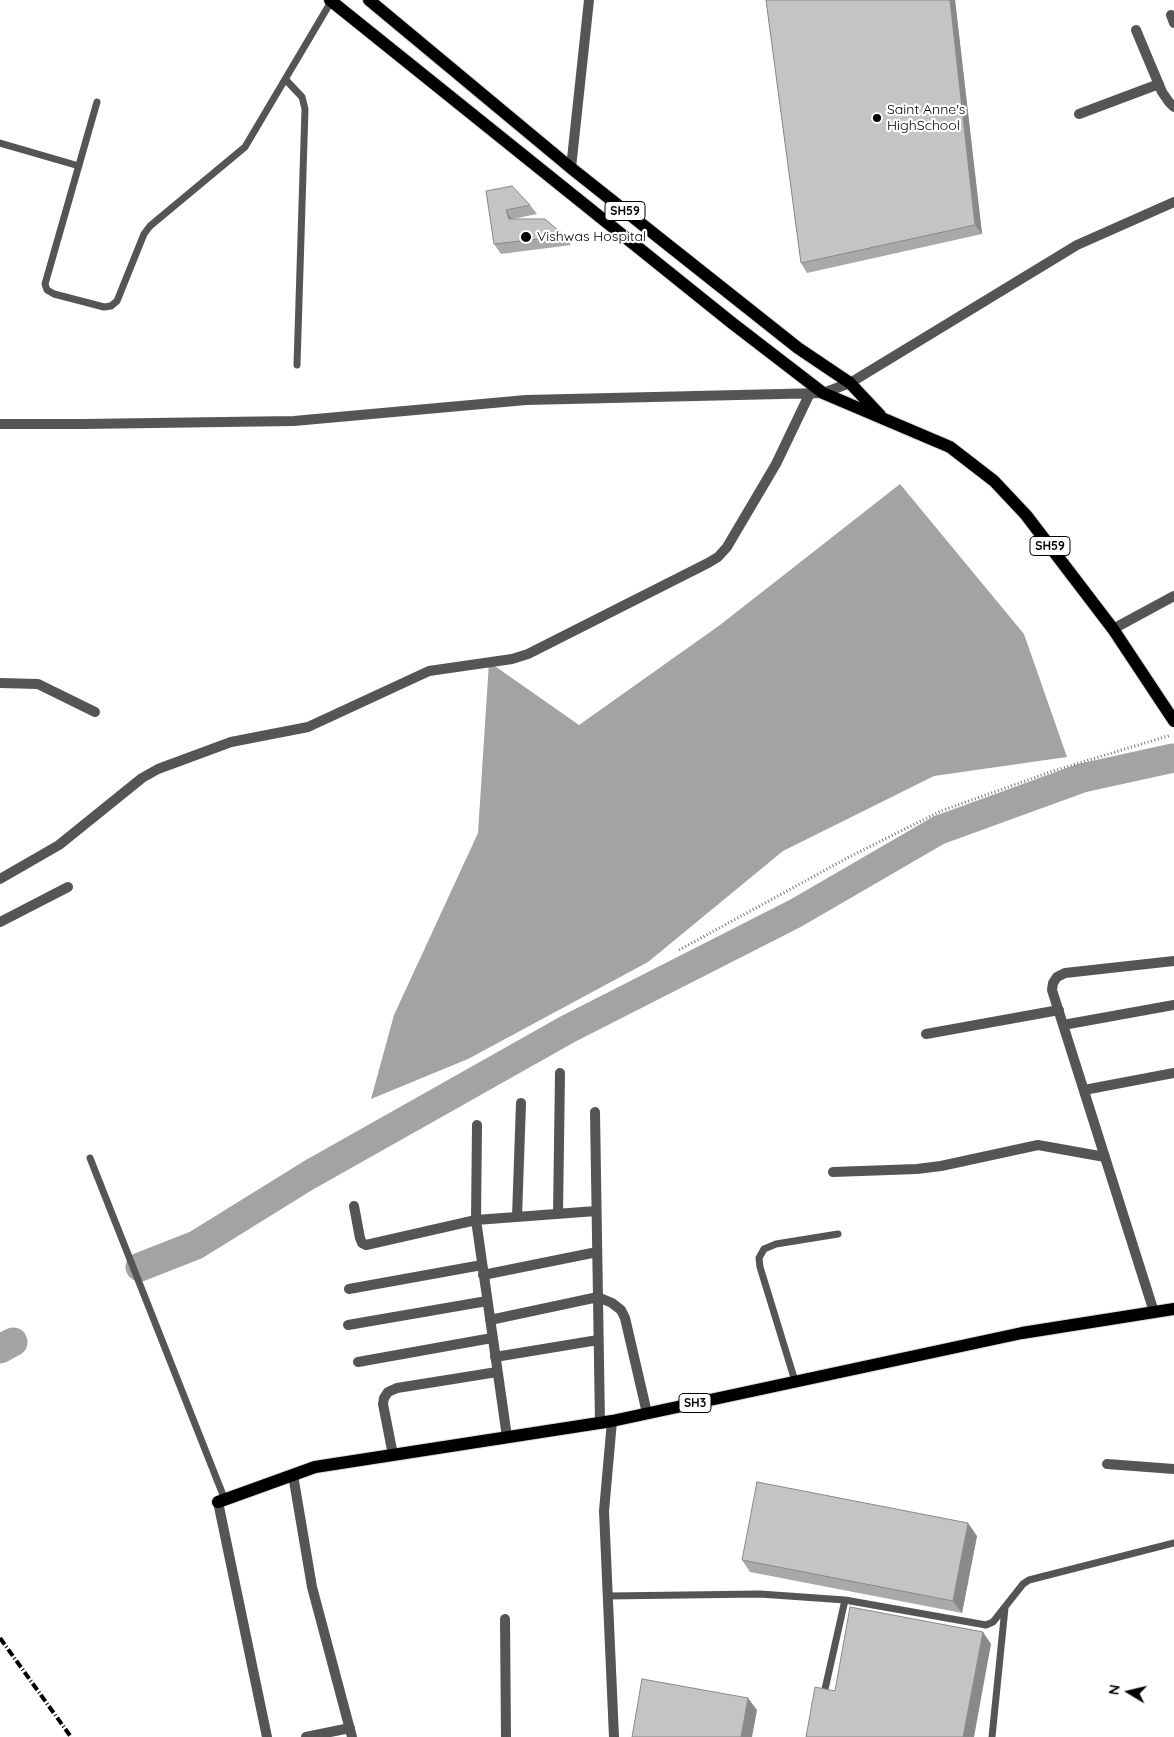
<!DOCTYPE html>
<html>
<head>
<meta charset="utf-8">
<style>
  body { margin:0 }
  #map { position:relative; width:1174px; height:1737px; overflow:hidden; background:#fff; font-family:Quicksand,sans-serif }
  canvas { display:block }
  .north { position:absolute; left:1104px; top:1667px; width:50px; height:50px; -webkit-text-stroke:4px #fff; paint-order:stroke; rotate:279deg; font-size:14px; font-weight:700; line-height:20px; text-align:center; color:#000 }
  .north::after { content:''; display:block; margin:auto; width:18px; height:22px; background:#000; clip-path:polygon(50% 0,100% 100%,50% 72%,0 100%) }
</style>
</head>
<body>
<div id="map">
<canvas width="1174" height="1737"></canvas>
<div class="north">N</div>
</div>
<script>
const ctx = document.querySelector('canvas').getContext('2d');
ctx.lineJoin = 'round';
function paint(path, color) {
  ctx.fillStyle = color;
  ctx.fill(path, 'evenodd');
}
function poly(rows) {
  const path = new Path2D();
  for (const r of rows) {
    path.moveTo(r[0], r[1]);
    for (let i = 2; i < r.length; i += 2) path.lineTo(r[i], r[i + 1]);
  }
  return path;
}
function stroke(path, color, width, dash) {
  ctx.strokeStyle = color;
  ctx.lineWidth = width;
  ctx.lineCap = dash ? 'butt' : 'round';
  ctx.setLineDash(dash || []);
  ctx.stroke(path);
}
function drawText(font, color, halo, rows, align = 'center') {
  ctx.font = font + ' Quicksand,sans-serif';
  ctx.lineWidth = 4.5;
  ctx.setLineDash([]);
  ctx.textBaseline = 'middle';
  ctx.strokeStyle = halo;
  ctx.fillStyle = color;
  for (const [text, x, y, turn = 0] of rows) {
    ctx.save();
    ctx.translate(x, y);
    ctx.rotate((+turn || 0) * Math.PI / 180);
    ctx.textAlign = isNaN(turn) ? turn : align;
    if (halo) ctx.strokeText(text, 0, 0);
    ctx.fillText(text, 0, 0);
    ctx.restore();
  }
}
paint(poly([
  [900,484,1024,634,1067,757,934,776,783,851,648,962,468,1059,371,1099,394,1015,478,833,489,662,579,725,720,625]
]), '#a3a3a3');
stroke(poly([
  [140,1267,196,1245,309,1175,568,1029,796,913,939,830,1082,778,1173,758],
  [0,1349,13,1342]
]), '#a3a3a3', 29);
const primary = poly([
  [330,0,732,323,823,393,950,447,994,481,1026,515,1113,629,1174,721],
  [369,0,571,168,798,348,850,383,880,415],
  [218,1502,315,1467,612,1421,1022,1333,1174,1309]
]);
stroke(primary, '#dbdbdb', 14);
stroke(poly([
  [679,950,851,856,941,811,1053,771,1171,735]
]), '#777', 3, [1, 2.5]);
stroke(poly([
  [286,80,302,97,305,109,297,365],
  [97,102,45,284,47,290,54,294,104,307,111,306,117,301,144,234,150,226,245,147,332,0],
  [0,143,79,166],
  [90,1158,225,1500],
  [795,1381,760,1267,759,1258,764,1249,776,1244,838,1234],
  [608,1596,760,1594,845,1600,986,1625,993,1622,1023,1584,1029,1580,1174,1543],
  [823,1698,845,1600],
  [992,1737,1005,1608]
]), '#555', 7);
stroke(poly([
  [1171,15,1174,23],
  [1136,30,1162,92,1169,102,1174,107],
  [1079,114,1159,84],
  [571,168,589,0],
  [0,424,83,424,294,421,526,400,823,393,850,383,1077,245,1174,202],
  [1113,629,1174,596],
  [0,683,38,684,95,712],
  [0,879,59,845,142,778,158,769,231,742,308,727,429,671,512,659,528,654,708,563,718,557,727,547,776,464,810,393],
  [0,922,68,887],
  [1063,1025,1174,1005],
  [926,1034,1059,1010],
  [1084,1090,1174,1073],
  [595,1112,600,1423],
  [477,1125,476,1220,507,1437],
  [833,1172,917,1169,941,1166,1038,1145,1105,1157],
  [354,1206,360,1238,362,1243,366,1245,476,1220,596,1211],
  [558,1214,560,1073],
  [517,1217,521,1103],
  [483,1275,597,1252],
  [349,1289,482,1265],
  [1154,1312,1052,990,1053,983,1057,977,1065,973,1174,961],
  [490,1320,598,1297,612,1303,621,1310,625,1318,647,1413],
  [348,1325,487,1301],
  [495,1357,598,1340],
  [358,1362,492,1338],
  [612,1421,604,1511,614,1737],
  [393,1455,383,1404,384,1398,388,1392,397,1388,497,1372],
  [1107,1464,1174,1469],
  [293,1475,312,1587,352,1737],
  [218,1502,267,1737],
  [505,1619,506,1737],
  [306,1737,350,1728]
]), '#555', 10);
stroke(primary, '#000', 12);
stroke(poly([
  [0,1638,71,1737]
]), '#000', 4, [8, 2.5, 1, 2.5]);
paint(poly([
  [766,0,955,0,982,234,807,273,801,263],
  [486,191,530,205,537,214,513,219,565,236,571,245,501,254,494,244],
  [977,1536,962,1613,750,1572,742,1560]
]), '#a9a9a9');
paint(poly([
  [950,0,955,0,982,234,975,225],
  [506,210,512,220,509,219],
  [968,1523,977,1536,962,1613,953,1601],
  [983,1632,991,1644,974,1737,963,1737],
  [748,1698,757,1710,752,1737,741,1737]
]), '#898989');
const building = poly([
  [766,0,950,0,975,225,801,263,766,0],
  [512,186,530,205,506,210,509,219,545,219,565,236,494,244,486,191,512,186],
  [757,1482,968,1523,953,1601,742,1560,757,1482],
  [850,1607,983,1632,963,1737,806,1737,815,1687,835,1691,850,1607],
  [642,1679,748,1698,741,1737,632,1737,642,1679]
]);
paint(building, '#c4c4c4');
stroke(building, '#898989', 1);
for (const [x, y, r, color] of [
  [877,118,5,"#000"],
  [526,237,6,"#000"]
]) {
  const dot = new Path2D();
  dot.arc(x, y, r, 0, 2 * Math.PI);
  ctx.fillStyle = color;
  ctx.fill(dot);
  stroke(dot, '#fff', 2);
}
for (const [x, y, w] of [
  [625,211,40],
  [1050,546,40],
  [695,1403,32]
]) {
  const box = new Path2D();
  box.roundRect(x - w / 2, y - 9.5, w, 19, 4);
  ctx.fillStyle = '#fff';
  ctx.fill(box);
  stroke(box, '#000', 1);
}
drawText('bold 12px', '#000', null, [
  ["SH59",625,211],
  ["SH59",1050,546],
  ["SH3",695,1403]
]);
drawText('14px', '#000', '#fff', [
  ["Saint Anne's",887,110],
  ["HighSchool",887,126],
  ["Vishwas Hospital",537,237]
], 'left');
</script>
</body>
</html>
